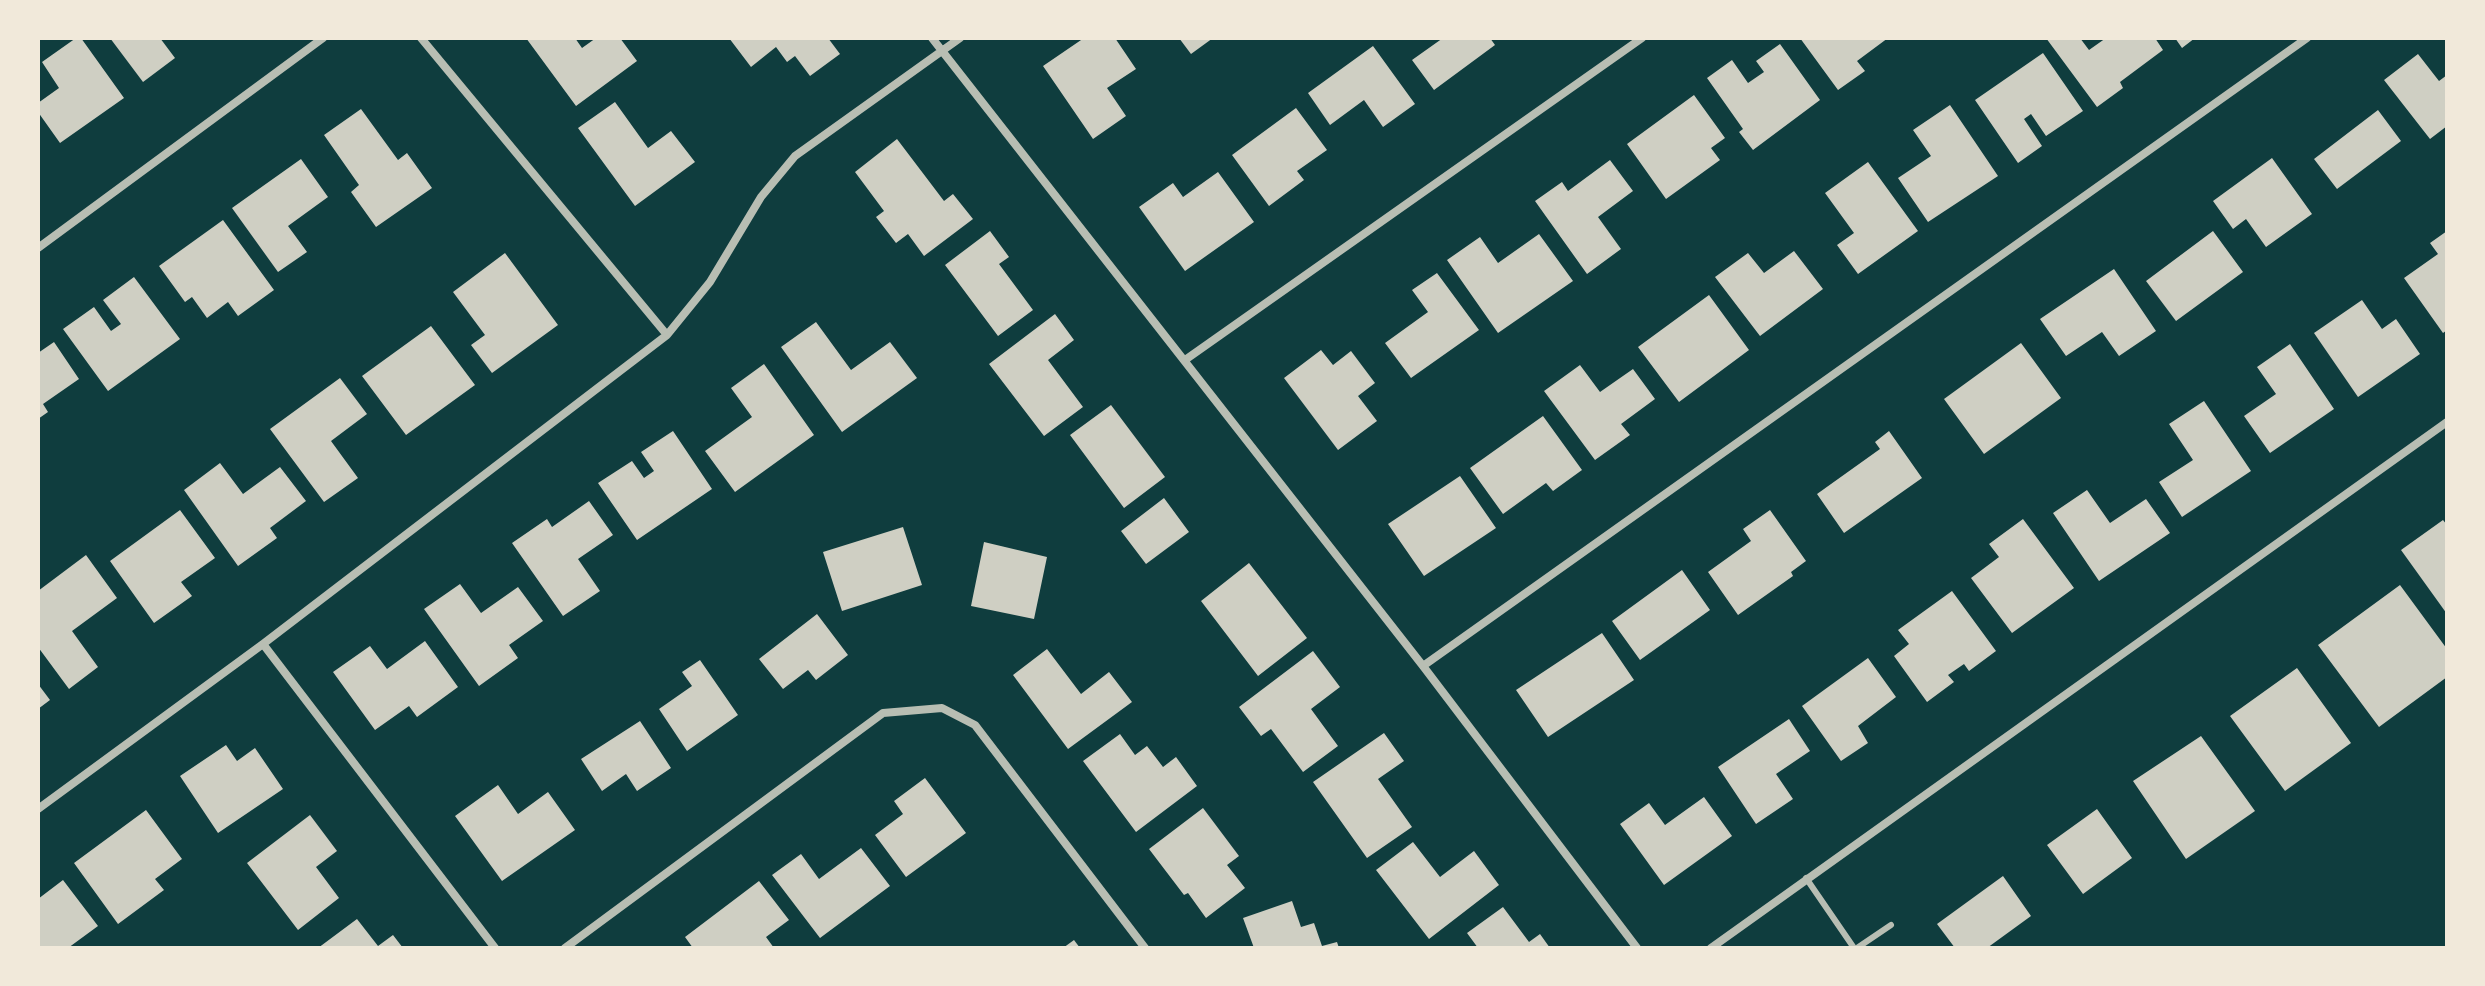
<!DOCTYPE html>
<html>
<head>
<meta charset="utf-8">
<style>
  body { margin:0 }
  #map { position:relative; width:2485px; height:986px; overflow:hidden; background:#0f3d3e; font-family:Bitter,serif }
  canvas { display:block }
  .frame { position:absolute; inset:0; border:40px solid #f1e9da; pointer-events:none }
</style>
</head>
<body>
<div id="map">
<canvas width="2485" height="986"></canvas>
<div class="frame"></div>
</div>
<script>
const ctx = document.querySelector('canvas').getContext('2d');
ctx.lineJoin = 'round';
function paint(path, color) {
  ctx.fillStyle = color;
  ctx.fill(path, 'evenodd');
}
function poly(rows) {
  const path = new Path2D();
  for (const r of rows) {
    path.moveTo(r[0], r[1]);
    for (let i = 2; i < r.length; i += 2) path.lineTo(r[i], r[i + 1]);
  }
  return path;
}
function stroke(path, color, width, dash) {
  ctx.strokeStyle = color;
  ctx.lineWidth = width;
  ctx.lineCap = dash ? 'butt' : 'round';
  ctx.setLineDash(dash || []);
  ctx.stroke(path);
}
paint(poly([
  [76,38,81,38,124,98,60,143,38,112,38,103,59,88,42,62],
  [110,38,160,38,175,58,143,82],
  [526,38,575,38,582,48,596,38,620,38,637,61,576,106],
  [729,38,828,38,840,54,810,76,795,56,787,62,776,47,751,67],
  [1084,38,1115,38,1136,69,1107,88,1126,116,1093,139,1043,66],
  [1179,38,1213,38,1191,54],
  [1443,38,1490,38,1495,45,1434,90,1412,60],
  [1800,38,1888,38,1857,61,1865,71,1838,90],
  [2046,38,2080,38,2089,50,2106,38,2155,38,2163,50,2120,82,2123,88,2097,107],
  [2175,38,2195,38,2182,48],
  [1780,44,1820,100,1753,150,1739,132,1743,129,1707,78,1732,60,1748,83,1764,72,1756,61],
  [1373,46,1415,104,1383,127,1364,100,1330,125,1308,93],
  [2043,53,2083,111,2046,136,2031,114,2024,119,2042,146,2018,163,1975,100],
  [2418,54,2439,81,2447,75,2447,126,2430,139,2384,80],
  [1694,95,1725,138,1711,148,1720,160,1666,199,1627,144],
  [615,102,648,148,671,131,695,162,635,206,578,128],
  [1950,105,1998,176,1928,222,1898,178,1931,156,1913,130],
  [1296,108,1327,150,1297,171,1304,180,1269,206,1232,155],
  [361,109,398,160,407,153,432,188,376,227,351,192,359,185,324,135],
  [2378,110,2401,141,2337,189,2314,159],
  [897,139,944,201,953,194,973,219,924,256,908,234,896,243,876,217,884,211,855,172],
  [2272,158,2312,214,2266,247,2246,219,2233,229,2213,201],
  [301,159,328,197,288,226,307,252,278,272,232,208],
  [1610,160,1633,191,1598,217,1621,249,1587,274,1535,201,1562,182,1568,191],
  [1868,162,1918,231,1858,274,1837,245,1854,233,1825,193],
  [1218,172,1254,222,1185,271,1139,207,1173,183,1183,197],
  [223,220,274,290,238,316,228,302,207,318,192,297,185,302,159,266],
  [990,231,1009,257,999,264,1033,310,998,336,945,265],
  [2213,231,2243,272,2176,321,2146,281],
  [2447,231,2447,330,2443,333,2404,278,2438,254,2430,243],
  [1539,234,1573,281,1498,333,1447,260,1480,237,1498,263],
  [1794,251,1823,289,1760,336,1715,277,1748,253,1764,273],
  [505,253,558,325,492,373,471,345,485,335,453,292],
  [2114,269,2156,331,2119,356,2102,332,2066,356,2040,319],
  [1437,273,1479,330,1411,378,1385,343,1428,312,1412,290],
  [134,277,180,339,108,391,63,329,94,307,111,331,121,324,103,300],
  [1709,295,1749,350,1679,402,1638,347],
  [2362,300,2382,329,2396,319,2420,354,2358,397,2314,333],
  [1055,314,1074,340,1048,360,1083,407,1044,436,989,364],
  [816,322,851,370,890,342,917,378,842,432,781,347],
  [431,326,475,385,406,435,362,376],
  [54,342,79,379,43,404,48,412,38,419,38,353],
  [2021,343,2061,398,1984,454,1944,399],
  [2290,344,2334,409,2270,453,2244,416,2276,394,2257,367],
  [1321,350,1333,365,1351,351,1375,383,1358,396,1377,421,1338,450,1284,378],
  [764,364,814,435,735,492,705,451,752,417,731,388],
  [1580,365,1600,392,1633,369,1655,399,1621,424,1630,435,1595,460,1544,391],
  [340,378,367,414,331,441,358,478,324,502,270,429],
  [2204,401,2251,471,2182,517,2159,482,2193,460,2169,424],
  [1111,405,1165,477,1124,508,1070,435],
  [1543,416,1582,470,1553,491,1546,483,1503,514,1470,468],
  [673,431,712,489,637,540,598,483,632,461,644,478,654,471,641,452],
  [1889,431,1922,478,1844,533,1817,494,1880,449,1875,442],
  [220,463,243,494,280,467,306,501,270,528,277,538,238,566,184,490],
  [1460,476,1496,528,1424,576,1388,524],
  [2087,490,2110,523,2146,499,2170,533,2099,581,2053,513],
  [1164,498,1189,532,1146,564,1121,531],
  [589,501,613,535,578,559,600,591,563,616,512,543,547,519,552,527],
  [180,510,215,558,181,582,192,596,154,623,110,561],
  [1770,510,1806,561,1791,572,1793,576,1738,615,1708,572,1751,541,1743,529],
  [2023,519,2074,588,2012,633,1971,578,1999,557,1989,544],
  [2443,520,2447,525,2447,614,2401,550],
  [903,527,922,585,842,611,823,552],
  [984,542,1047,557,1034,619,971,606],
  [86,555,117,598,72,631,98,667,69,689,38,647,38,591],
  [1249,563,1307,638,1258,676,1201,601],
  [1682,570,1710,610,1640,660,1612,621],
  [460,584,481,613,518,587,543,621,509,645,518,658,479,686,424,609],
  [2400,585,2447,649,2447,677,2379,727,2318,645],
  [1952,591,1996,651,1969,671,1964,664,1948,675,1954,682,1927,702,1894,656,1909,644,1898,630],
  [817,614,848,655,816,680,808,670,783,689,759,659],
  [1602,633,1634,680,1548,737,1516,690],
  [425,641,458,687,417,717,409,706,375,730,333,672,370,646,387,669],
  [1047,649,1081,694,1109,672,1132,702,1068,749,1013,675],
  [1313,651,1340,687,1311,709,1338,746,1303,772,1271,729,1261,736,1239,707],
  [1868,658,1896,697,1858,726,1868,743,1841,761,1802,706],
  [700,660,738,715,687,751,659,709,692,686,682,672],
  [2297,668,2351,743,2285,791,2230,716],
  [38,684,50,700,38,709],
  [1789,719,1810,751,1776,774,1793,799,1756,824,1718,767],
  [640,721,671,768,637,791,626,774,602,791,581,759],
  [1384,733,1404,761,1378,779,1412,827,1367,858,1313,782],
  [1120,734,1135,755,1147,746,1163,767,1176,757,1197,786,1136,832,1083,761],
  [2201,736,2255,811,2186,859,2133,781],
  [226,745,237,761,255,748,283,789,218,833,180,776],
  [925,778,966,833,906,877,875,835,903,814,894,801],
  [498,785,518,814,548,792,575,830,502,881,455,816],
  [1704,797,1732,836,1664,885,1620,824,1649,803,1665,825],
  [1203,808,1239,856,1227,865,1245,888,1206,918,1188,893,1184,895,1149,849],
  [2097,809,2132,858,2083,894,2047,845],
  [146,810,182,859,155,879,164,890,118,924,74,863],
  [310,815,337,851,316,867,339,898,298,930,247,863],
  [1413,842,1440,877,1474,851,1499,885,1429,939,1376,870],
  [861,848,890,886,820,938,772,875,801,854,819,879],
  [2003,876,2031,916,1987,948,1955,948,1937,924],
  [63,880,98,926,68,948,38,948,38,899],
  [759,881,789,920,766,937,774,948,693,948,685,937],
  [1292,901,1301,927,1314,923,1322,946,1337,942,1339,948,1254,948,1243,918],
  [1503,907,1529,942,1540,934,1550,948,1478,948,1467,933],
  [357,919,378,946,393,935,403,948,318,948],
  [1074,940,1080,948,1063,948]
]), '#cfcfc3');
stroke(poly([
  [1806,878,1854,948],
  [1857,948,1891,925]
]), '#b8beb3', 6);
stroke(poly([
  [421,38,667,335],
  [932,38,1423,666,1637,948],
  [38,248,323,38],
  [1185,360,1642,38],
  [263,644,495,948],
  [1423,666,2307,38],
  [38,809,263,644,667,335,710,282,761,197,795,156,960,38],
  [565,948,883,713,942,708,975,725,1145,948],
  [1711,948,2447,422]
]), '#b8beb3', 8);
</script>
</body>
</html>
